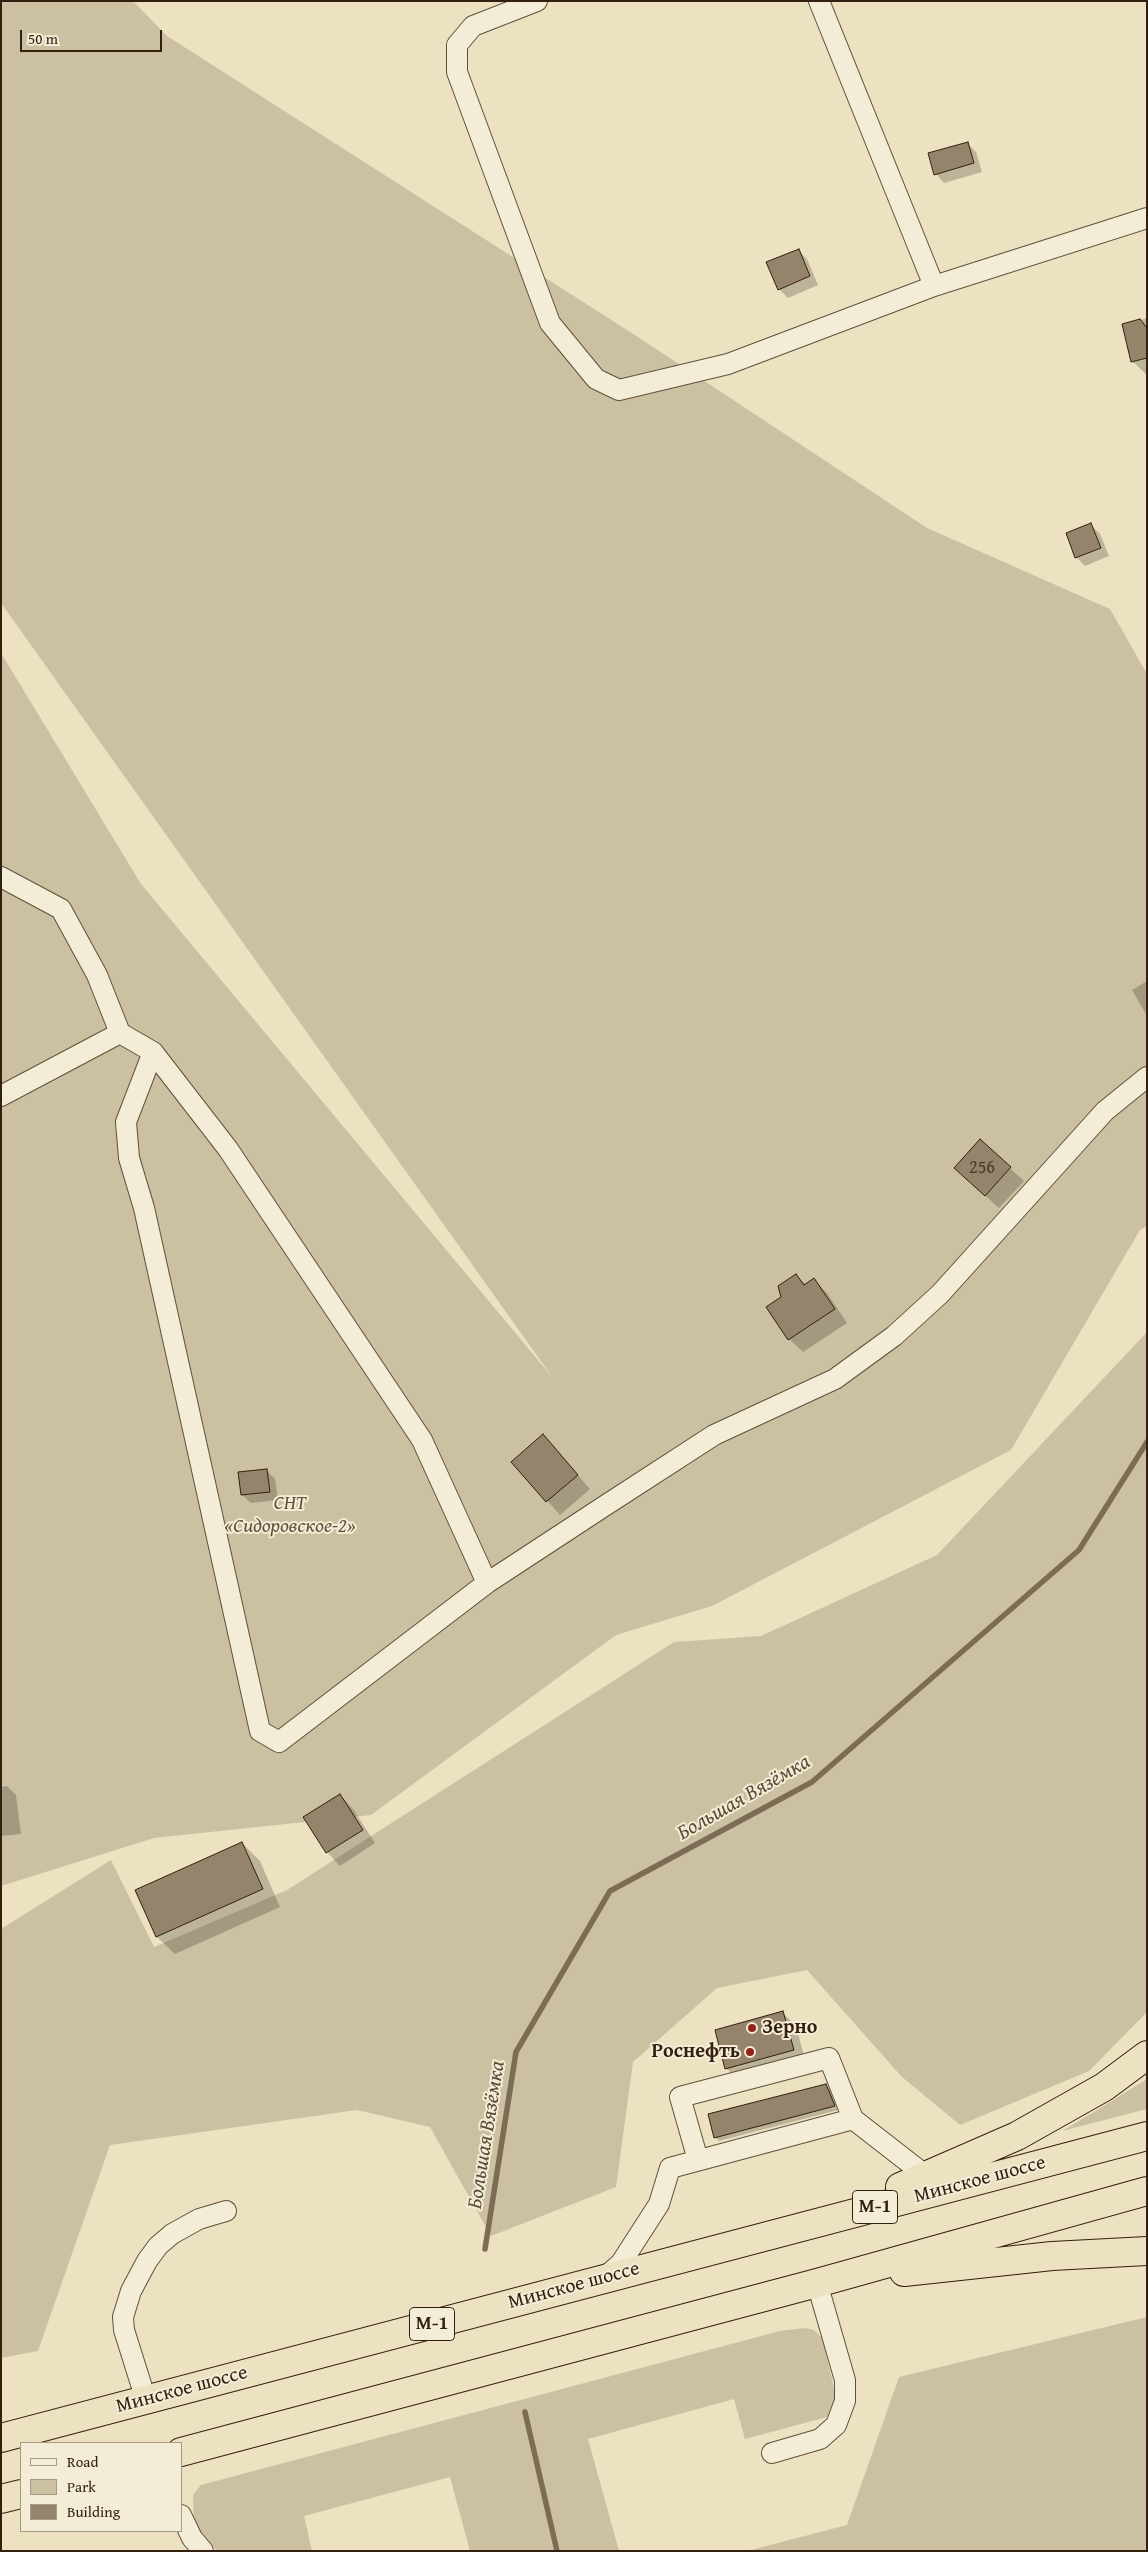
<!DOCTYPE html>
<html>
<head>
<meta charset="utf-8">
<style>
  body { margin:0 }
  #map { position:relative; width:1148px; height:2552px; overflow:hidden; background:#ece1c0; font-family:"Gentium Book Plus",serif }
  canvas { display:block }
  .frame { position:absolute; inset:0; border:2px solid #321f0f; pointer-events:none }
  .legend { position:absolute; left:20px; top:2442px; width:162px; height:90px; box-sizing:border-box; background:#f3ecd6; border:1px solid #a69a86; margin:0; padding:6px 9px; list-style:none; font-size:15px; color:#321f0f }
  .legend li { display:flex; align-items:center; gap:10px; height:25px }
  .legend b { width:25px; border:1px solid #a69a86 }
  .scale { position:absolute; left:20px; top:30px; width:142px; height:22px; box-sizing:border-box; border:2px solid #321f0f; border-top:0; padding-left:6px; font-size:15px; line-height:18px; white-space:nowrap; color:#321f0f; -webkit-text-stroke:4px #f3ecd6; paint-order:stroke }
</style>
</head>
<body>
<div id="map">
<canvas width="1148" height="2552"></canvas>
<div class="frame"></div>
<ul class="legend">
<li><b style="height:6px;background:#f3ecd6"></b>Road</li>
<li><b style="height:14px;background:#ccc0a2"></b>Park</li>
<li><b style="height:14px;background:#93846b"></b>Building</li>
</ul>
<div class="scale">50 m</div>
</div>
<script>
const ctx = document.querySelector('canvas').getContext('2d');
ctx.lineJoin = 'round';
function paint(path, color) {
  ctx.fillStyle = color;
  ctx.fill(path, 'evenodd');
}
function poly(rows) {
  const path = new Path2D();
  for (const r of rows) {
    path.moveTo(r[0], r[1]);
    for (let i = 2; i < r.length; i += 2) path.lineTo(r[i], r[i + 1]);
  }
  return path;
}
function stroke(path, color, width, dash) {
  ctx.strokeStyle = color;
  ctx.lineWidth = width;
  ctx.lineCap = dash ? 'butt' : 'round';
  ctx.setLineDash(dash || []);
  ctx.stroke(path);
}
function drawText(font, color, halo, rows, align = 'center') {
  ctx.font = font + ' "Gentium Book Plus",serif';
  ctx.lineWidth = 4;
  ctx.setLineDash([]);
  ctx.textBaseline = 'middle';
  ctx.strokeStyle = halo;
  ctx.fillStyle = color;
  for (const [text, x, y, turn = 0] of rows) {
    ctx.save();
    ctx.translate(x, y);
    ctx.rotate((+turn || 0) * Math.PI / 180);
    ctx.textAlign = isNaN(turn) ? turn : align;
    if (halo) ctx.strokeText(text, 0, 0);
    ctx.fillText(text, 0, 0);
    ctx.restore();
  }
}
paint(poly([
  [1,1,133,1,167,36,638,337,927,528,1110,609,1147,674,1147,1226,1140,1230,1011,1450,712,1606,616,1635,371,1815,154,1838,1,1886,1,653,141,884,553,1378,1,603],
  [1147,1332,1147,2012,1089,2071,960,2125,902,2077,807,1970,717,1988,633,2062,616,2187,491,2236,430,2127,357,2110,110,2145,38,2351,1,2358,1,1929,111,1860,154,1947,287,1890,674,1642,761,1636,937,1555],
  [1147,2079,1147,2109,1062,2131,1094,2112],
  [1147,2317,1147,2551,747,2551,847,2525,899,2377],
  [805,2328,814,2330,822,2338,833,2383,835,2400,827,2417,745,2439,734,2399,588,2439,619,2551,470,2551,450,2477,304,2516,312,2551,217,2551,194,2526,193,2495,201,2485,780,2331]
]), '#ccc0a2');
paint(poly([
  [967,143,976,152,982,172,944,183,936,174],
  [798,250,807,259,818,285,788,298,779,289],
  [1147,318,1147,374,1146,374,1132,361,1123,325],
  [1091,525,1100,534,1109,556,1085,566,1076,557],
  [1147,981,1147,1016,1132,990],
  [980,1141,1024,1181,999,1208,955,1168],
  [796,1275,806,1285,814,1280,827,1293,847,1323,803,1352,789,1339,782,1298],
  [543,1436,590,1489,560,1515,513,1462],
  [266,1470,275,1479,278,1500,251,1503,242,1495],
  [7,1786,16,1795,21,1834,1,1836,1,1787],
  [340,1795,353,1809,375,1843,340,1866,327,1852],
  [242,1843,260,1861,280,1907,175,1954,157,1937,136,1890],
  [783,2013,796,2026,806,2063,740,2081,726,2068],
  [826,2085,830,2089,838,2110,719,2141,715,2137]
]), '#0003');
stroke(poly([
  [485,2249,516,2052,610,1891,812,1782,1079,1550,1147,1442],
  [525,2412,557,2551]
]), '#7c6c55', 5.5);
const building = poly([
  [968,142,974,163,934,175,928,153,968,142],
  [799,249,810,276,778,290,766,262,799,249],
  [1140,319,1147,328,1147,358,1131,362,1122,324,1140,319],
  [1091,523,1101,548,1075,558,1066,533,1091,523],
  [980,1139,1011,1167,985,1196,954,1168,980,1139],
  [796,1274,804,1285,814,1278,835,1309,788,1340,766,1307,781,1297,778,1286,796,1274],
  [543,1434,578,1475,546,1502,511,1462,543,1434],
  [267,1469,270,1492,241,1495,238,1472,267,1469],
  [340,1794,363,1830,326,1853,303,1817,340,1794],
  [242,1842,263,1889,156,1937,135,1890,242,1842],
  [783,2011,794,2050,725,2069,715,2030,783,2011],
  [826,2084,835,2106,714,2138,708,2114,826,2084]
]);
paint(building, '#93846b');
stroke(building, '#321f0f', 1);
const minor = poly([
  [537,1,473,26,457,45,457,72,550,323,596,379,619,390,728,364,934,286,1147,218],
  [819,1,934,286],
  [1,877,61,909,97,975,120,1033,153,1052,228,1149,422,1440,487,1583],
  [153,1052,126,1122,129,1158,144,1208,260,1731,279,1742,487,1583,606,1505,714,1435,835,1379,894,1336,940,1294,1105,1111,1147,1077],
  [1,1096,120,1033],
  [698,2160,680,2097,829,2058,853,2119],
  [604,2278,621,2263,659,2204,670,2168,853,2119,925,2175],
  [146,2400,124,2330,123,2317,131,2291,147,2261,158,2246,172,2234,199,2219,226,2211],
  [772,2453,820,2439,836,2425,845,2401,845,2380,817,2283],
  [181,2515,192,2538,203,2551]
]);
const highway = poly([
  [900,2187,1017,2136,1104,2087,1147,2055],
  [904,2272,1052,2256,1147,2251],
  [1,2438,1147,2136],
  [181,2452,817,2283,1147,2191],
  [1,2499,21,2494]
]);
stroke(minor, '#60503b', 22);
stroke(highway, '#321f0f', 30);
stroke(minor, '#f3ecd6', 20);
stroke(highway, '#ece1c0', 28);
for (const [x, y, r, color] of [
  [752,2028,5,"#8f2418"],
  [750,2052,5,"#8f2418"]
]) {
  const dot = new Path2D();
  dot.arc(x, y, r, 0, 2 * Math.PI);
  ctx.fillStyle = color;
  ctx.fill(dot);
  stroke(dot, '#f3ecd6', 2);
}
drawText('18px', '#4a3826', null, [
  ["256",982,1168]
]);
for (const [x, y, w] of [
  [875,2207,45],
  [432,2324,45]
]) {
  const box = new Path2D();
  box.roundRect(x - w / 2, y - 16.5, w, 33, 4);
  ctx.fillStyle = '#f3ecd6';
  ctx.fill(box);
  stroke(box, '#321f0f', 1);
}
drawText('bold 19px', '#321f0f', null, [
  ["М-1",875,2207],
  ["М-1",432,2324]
]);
drawText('italic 20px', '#604f3b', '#f3ecd6', [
  ["СНТ",290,1504],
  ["«Сидоровское-2»",290,1527]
]);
drawText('bold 20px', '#321f0f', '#f3ecd6', [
  ["Зерно",762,2028],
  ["Роснефть",740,2052,"right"]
], 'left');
drawText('20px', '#321f0f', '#f3ecd6', [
  ["Минское шоссе",980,2180,-15],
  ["Минское шоссе",574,2286,-15],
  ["Минское шоссе",182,2390,-15]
]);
drawText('italic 21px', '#5d4c38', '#f3ecd6', [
  ["Большая Вязёмка",744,1798,-30],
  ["Большая Вязёмка",487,2135,-81]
]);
</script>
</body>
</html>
